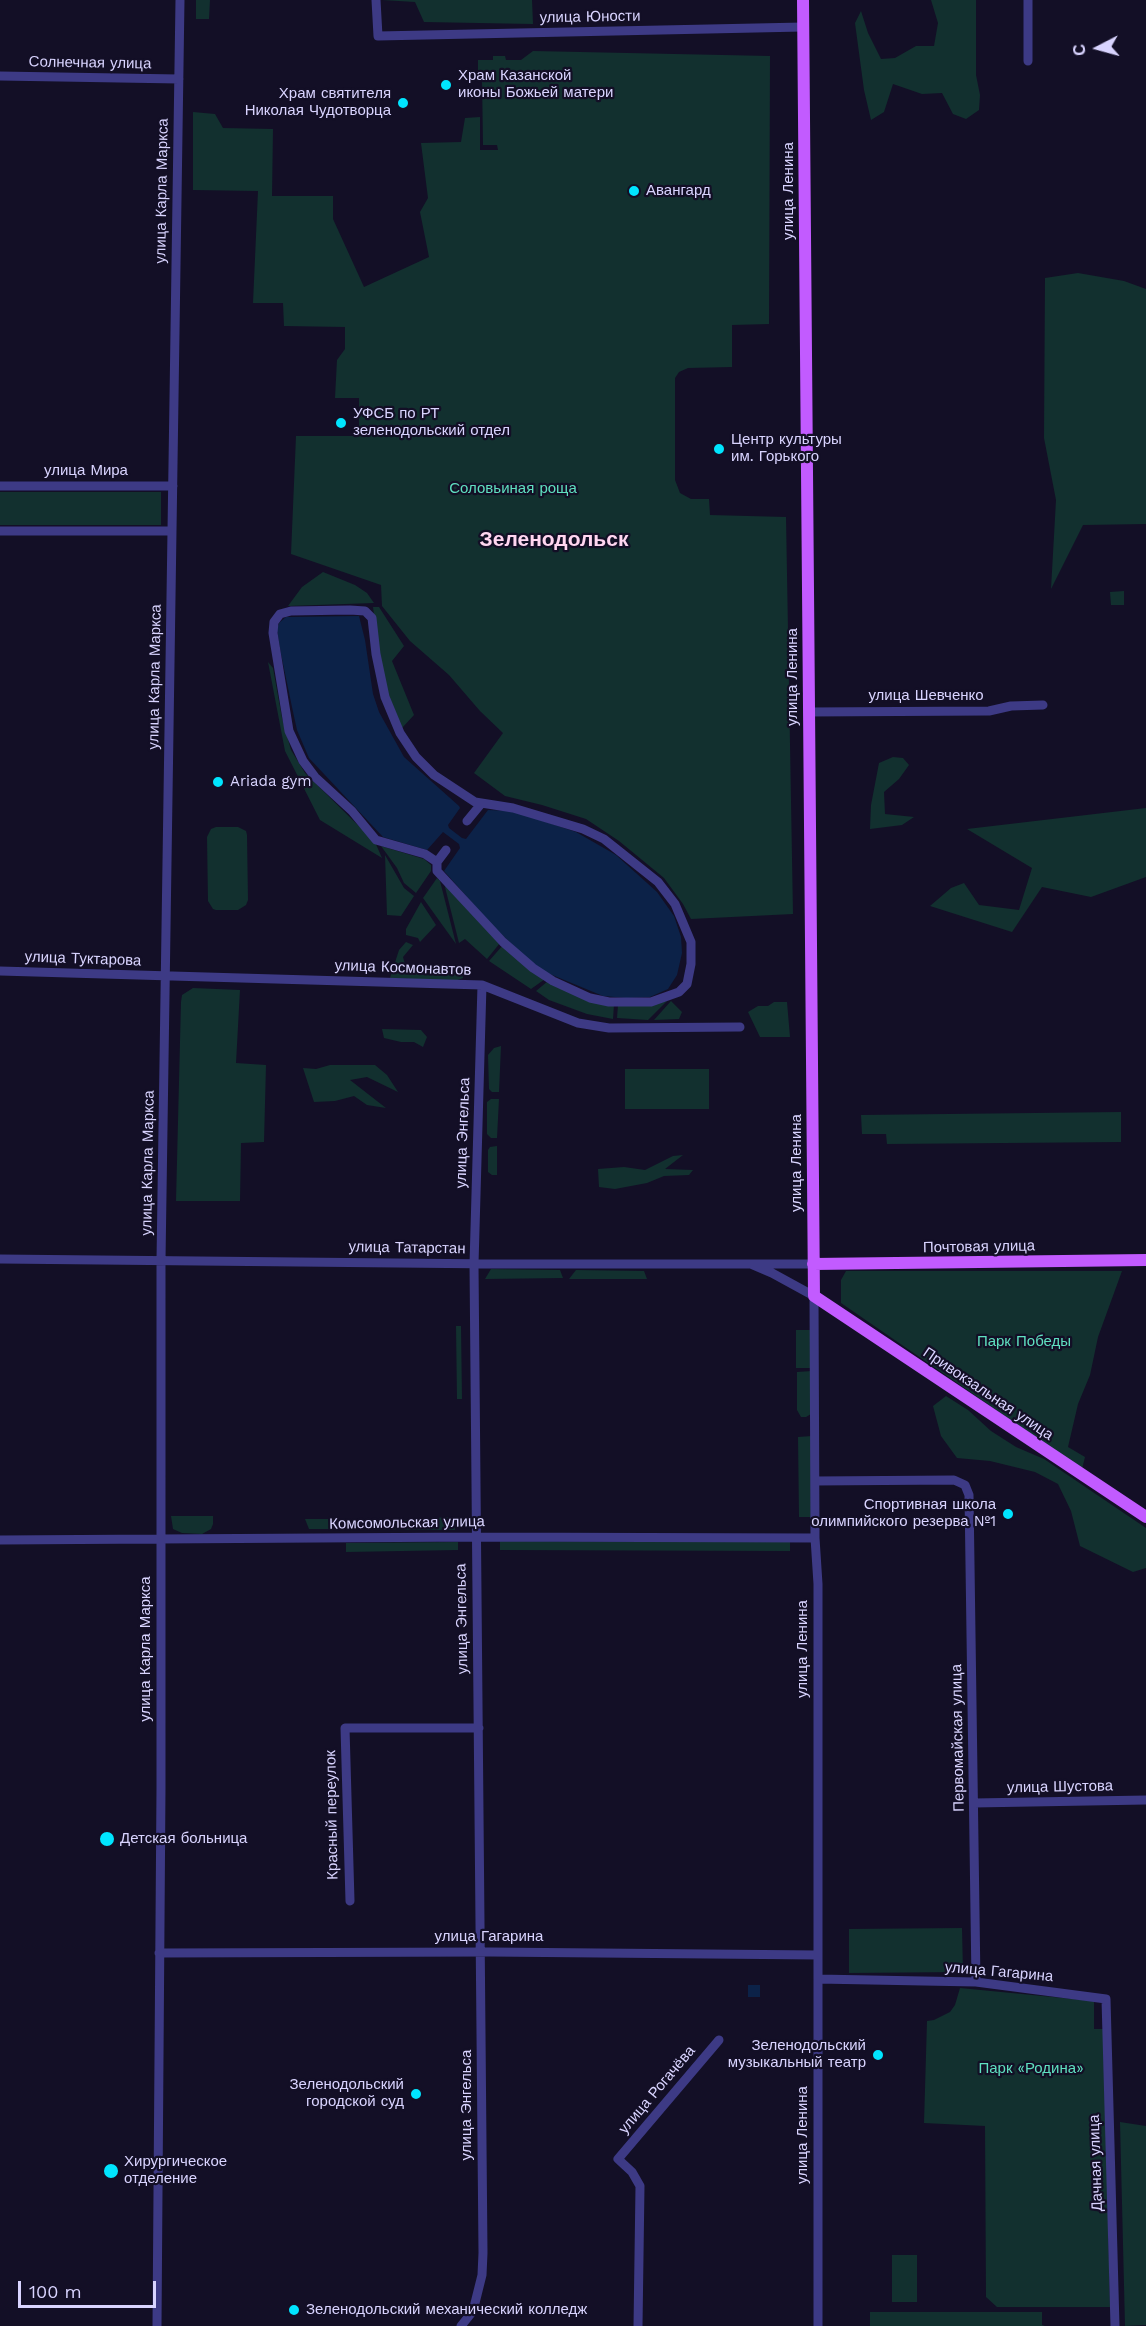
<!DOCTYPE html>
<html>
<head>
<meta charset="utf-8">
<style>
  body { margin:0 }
  #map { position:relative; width:1146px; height:2326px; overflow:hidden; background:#130f26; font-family:"Work Sans",sans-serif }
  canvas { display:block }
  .north { position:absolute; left:1068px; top:18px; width:60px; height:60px; -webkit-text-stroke:4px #130f26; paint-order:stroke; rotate:264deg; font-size:16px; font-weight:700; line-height:24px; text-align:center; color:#d9d4ff }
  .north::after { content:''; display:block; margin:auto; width:21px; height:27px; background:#d9d4ff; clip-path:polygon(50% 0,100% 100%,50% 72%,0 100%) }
  .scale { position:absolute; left:18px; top:2281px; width:138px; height:27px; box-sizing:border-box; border:3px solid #d9d4ff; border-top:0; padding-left:8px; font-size:18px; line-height:21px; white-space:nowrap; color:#d9d4ff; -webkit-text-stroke:4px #130f26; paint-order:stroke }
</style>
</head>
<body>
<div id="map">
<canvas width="1146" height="2326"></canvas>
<div class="north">С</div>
<div class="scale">100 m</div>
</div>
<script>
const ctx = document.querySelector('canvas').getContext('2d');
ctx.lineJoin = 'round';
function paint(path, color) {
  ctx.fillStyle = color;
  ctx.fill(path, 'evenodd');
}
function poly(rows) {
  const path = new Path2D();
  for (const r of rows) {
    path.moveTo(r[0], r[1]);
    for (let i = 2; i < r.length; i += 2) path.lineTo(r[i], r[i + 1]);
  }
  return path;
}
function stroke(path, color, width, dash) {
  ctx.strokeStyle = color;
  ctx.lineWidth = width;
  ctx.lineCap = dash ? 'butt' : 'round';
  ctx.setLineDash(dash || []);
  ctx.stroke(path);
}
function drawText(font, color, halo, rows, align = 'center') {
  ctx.font = font + ' "Work Sans",sans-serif';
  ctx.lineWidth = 4.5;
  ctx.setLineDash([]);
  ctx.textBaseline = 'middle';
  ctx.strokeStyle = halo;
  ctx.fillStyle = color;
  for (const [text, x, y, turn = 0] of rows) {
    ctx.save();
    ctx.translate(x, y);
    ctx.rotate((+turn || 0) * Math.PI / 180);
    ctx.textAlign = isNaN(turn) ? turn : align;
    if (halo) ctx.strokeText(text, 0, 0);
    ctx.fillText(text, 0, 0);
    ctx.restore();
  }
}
paint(poly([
  [196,0,210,0,209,19,196,19],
  [382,0,532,0,533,24,424,22,415,2],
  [931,0,976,0,976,75,980,95,979,110,966,119,953,114,942,93,922,94,893,84,884,112,871,120,864,90,855,23,861,11,868,33,881,59,895,58,916,46,934,46,938,23],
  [533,51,770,56,769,324,732,325,732,367,688,368,679,372,675,378,675,480,680,493,691,499,709,499,710,515,786,517,793,914,691,919,683,904,664,878,619,841,586,819,542,805,505,796,474,773,503,733,480,711,449,675,410,641,382,606,381,585,291,554,296,436,359,436,359,398,335,398,337,360,345,349,345,327,284,326,283,303,253,303,258,191,193,190,193,112,215,114,223,128,273,129,272,196,333,196,333,219,364,287,429,257,420,212,428,198,421,143,461,142,465,118,480,117,480,150,498,150,497,145,483,145,482,79,478,79,478,60,493,60,493,56,505,56,506,60,521,60],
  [1078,273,1124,281,1146,289,1146,524,1083,525,1051,589,1056,500,1044,438,1045,278],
  [0,492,161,492,161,525,0,525],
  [323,572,355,585,367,593,374,603,288,606,302,587],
  [1124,591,1124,605,1111,605,1110,592],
  [373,607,379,607,404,646,392,661,414,715,402,728,388,696,379,654],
  [268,662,273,668,282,718,291,750,305,773,375,842,382,858,320,820,285,751],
  [893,757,903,758,909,765,899,779,884,792,885,814,914,817,902,825,870,829,871,805,879,763],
  [1146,808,1146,877,1091,897,1042,887,1012,932,930,906,951,888,964,883,979,905,1019,910,1032,868,967,829],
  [216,827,238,827,246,831,247,835,248,900,246,905,238,910,216,910,213,909,208,901,207,837,211,829],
  [381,846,424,859,431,865,431,871,416,893,404,883,397,868],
  [385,855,404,888,414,896,401,916,387,915],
  [437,878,440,881,456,944,423,898],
  [444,883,500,943,487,959,465,939,459,943],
  [421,902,436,925,420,942,418,938,406,935,406,929],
  [406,942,413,945,403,957,406,968,414,971,462,972,463,978,455,981,390,978,399,950],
  [503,945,545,979,531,989,489,961],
  [548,981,614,1005,613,1019,587,1014,549,1000,536,991],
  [193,988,240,990,236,1063,266,1065,264,1142,241,1143,240,1201,176,1201,181,1002,182,995],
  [667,1001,648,1020,617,1018,618,1005,648,1005],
  [671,1001,682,1012,679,1019,654,1020],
  [774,1002,787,1002,790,1037,760,1037,748,1012,758,1006,768,1006],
  [382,1029,421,1030,427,1037,423,1047,414,1042,401,1042,384,1038],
  [501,1046,499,1092,492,1092,489,1089,488,1055,494,1048],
  [330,1065,375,1065,387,1075,398,1092,367,1077,350,1080,386,1108,367,1105,354,1096,335,1101,314,1102,303,1068,316,1069],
  [625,1069,709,1069,709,1109,625,1109],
  [491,1099,499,1099,497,1138,491,1138,487,1134,487,1102],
  [1121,1112,1121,1142,887,1144,886,1134,862,1134,861,1115],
  [497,1146,497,1175,492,1175,488,1172,488,1150,490,1147],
  [683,1155,665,1169,693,1170,689,1175,664,1176,647,1183,615,1189,599,1187,598,1169,624,1167,645,1170,673,1156],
  [491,1269,560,1270,563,1278,485,1279],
  [576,1270,644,1271,647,1279,569,1279],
  [846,1271,1122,1271,1098,1337,1090,1375,1078,1404,1068,1447,1085,1457,1082,1469,841,1303,841,1280],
  [456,1326,461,1326,462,1399,457,1399],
  [796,1330,811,1330,811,1368,796,1368],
  [812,1371,811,1414,806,1417,801,1417,797,1410,797,1372],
  [946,1396,968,1410,991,1431,1016,1447,1044,1459,1146,1528,1146,1568,1133,1572,1080,1546,1071,1511,1058,1484,1035,1472,990,1461,957,1458,941,1436,933,1406],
  [812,1436,812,1517,799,1517,798,1437],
  [171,1516,213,1516,213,1524,211,1529,202,1534,182,1533,173,1529],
  [455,1517,455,1530,344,1529,344,1520,431,1520,431,1518],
  [305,1519,328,1519,329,1529,309,1529],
  [500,1541,790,1542,790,1551,500,1550],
  [458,1542,458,1550,346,1552,346,1543],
  [962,1928,963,1972,849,1973,849,1929],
  [960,1988,1094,2001,1094,2029,1104,2029,1110,2307,997,2307,986,2297,985,2126,924,2123,927,2021,934,2020,950,2012,955,2005],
  [1120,2122,1146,2126,1146,2325,1125,2326],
  [892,2255,917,2255,917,2302,892,2302],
  [870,2312,1042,2312,1042,2325,1045,2326,870,2326]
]), '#12302f');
paint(poly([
  [359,616,365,640,373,694,379,712,404,757,459,806,460,808,448,825,449,828,462,838,466,839,488,810,513,811,576,832,616,855,657,892,674,916,681,937,682,953,677,975,668,989,650,997,626,998,603,996,545,972,524,956,491,924,444,871,460,848,459,844,443,832,427,850,383,837,309,758,297,730,292,707,281,654,277,630,279,623,286,617],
  [748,1985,760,1985,760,1997,748,1997]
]), '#0c2248');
stroke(poly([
  [376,0,378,36,803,27],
  [1028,61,1028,0],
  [0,76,179,79],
  [0,486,173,486],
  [0,531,172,531],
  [350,610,365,611,372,618,376,654,385,697,400,733,416,757,434,775,475,802,513,808,583,829,604,839,658,882,675,904,691,942,691,964,687,984,679,992,651,1002,609,1002,590,998,553,981,533,968,503,942,437,871,437,862,425,854,376,840,352,811,315,777,303,761,289,731,273,633,274,622,280,614,291,611,350,610],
  [808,712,989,711,1011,706,1043,705],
  [467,821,481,804],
  [437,862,446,850],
  [0,971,482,985,578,1023,609,1028,740,1027],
  [0,1259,497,1264,813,1264],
  [751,1264,772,1273,814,1296,815,1538,818,1584,818,2326],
  [815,1481,954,1480,965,1485,969,1495,976,1982],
  [0,1540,476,1537,815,1538],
  [974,1803,1146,1800],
  [350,1901,345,1728,479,1728],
  [159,1953,490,1952,818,1955],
  [818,1979,976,1982,1106,1999,1115,2326],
  [157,2326,161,1788,161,1260,180,0],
  [461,2326,473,2311,482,2275,483,2253,474,1264,482,985],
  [638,2326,640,2186,632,2172,618,2159,719,2040]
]), '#3d3a85', 9);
stroke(poly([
  [803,0,814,1296,1146,1517],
  [813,1264,1146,1260]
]), '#c25bff', 12);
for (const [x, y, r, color] of [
  [446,85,6,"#00e5ff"],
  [403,103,6,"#00e5ff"],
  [634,191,6,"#00e5ff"],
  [341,423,6,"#00e5ff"],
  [719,449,6,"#00e5ff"],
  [218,782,6,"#00e5ff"],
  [1008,1514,6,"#00e5ff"],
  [107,1839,8,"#00e5ff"],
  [878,2055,6,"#00e5ff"],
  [416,2094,6,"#00e5ff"],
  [111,2171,8,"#00e5ff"],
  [294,2310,6,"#00e5ff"]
]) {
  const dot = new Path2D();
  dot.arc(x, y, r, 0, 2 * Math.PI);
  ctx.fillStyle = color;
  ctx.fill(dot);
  stroke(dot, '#130f26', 2);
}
drawText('15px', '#d9d4ff', '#130f26', [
  ["улица Юности",590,17,-1],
  ["Солнечная улица",90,63,1],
  ["улица Карла Маркса",162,191,-89],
  ["улица Ленина",789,191,-90],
  ["улица Мира",86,471],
  ["улица Карла Маркса",155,677,-89],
  ["улица Ленина",793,677,-90],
  ["улица Шевченко",926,696],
  ["улица Туктарова",83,959,2],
  ["улица Космонавтов",403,968,2],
  ["улица Энгельса",463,1133,-88],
  ["улица Карла Маркса",148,1163,-89],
  ["улица Ленина",797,1163,-90],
  ["Почтовая улица",979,1247,-1],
  ["улица Татарстан",407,1248,1],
  ["Привокзальная улица",988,1394,34],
  ["Комсомольская улица",407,1523,-1],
  ["улица Энгельса",462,1619,-91],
  ["улица Карла Маркса",146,1649,-90],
  ["улица Ленина",803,1649,-90],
  ["Первомайская улица",958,1738,-91],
  ["улица Шустова",1060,1787,-1],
  ["Красный переулок",332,1815,-91],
  ["улица Гагарина",489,1937],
  ["улица Гагарина",999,1972,5],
  ["улица Рогачёва",657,2090,-50],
  ["улица Энгельса",467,2105,-90],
  ["улица Ленина",803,2135,-90],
  ["Дачная улица",1096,2163,-92]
]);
drawText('15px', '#d9d4ff', '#130f26', [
  ["Храм Казанской",458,76],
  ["иконы Божьей матери",458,93],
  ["Храм святителя",391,94,"right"],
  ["Николая Чудотворца",391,111,"right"],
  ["Авангард",646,191],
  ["УФСБ по РТ",353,414],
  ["зеленодольский отдел",353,431],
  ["Центр культуры",731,440],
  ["им. Горького",731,457],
  ["Ariada gym",230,782],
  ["Спортивная школа",996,1505,"right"],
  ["олимпийского резерва №1",996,1522,"right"],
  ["Детская больница",120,1839],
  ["Зеленодольский",866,2046,"right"],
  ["музыкальный театр",866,2063,"right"],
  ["Зеленодольский",404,2085,"right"],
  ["городской суд",404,2102,"right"],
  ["Хирургическое",124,2162],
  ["отделение",124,2179],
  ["Зеленодольский механический колледж",306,2310]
], 'left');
drawText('15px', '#5fe0c0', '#130f26', [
  ["Соловьиная роща",513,489],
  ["Парк Победы",1024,1342],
  ["Парк «Родина»",1031,2069]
]);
drawText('bold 21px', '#ffd6f0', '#130f26', [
  ["Зеленодольск",554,540]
]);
</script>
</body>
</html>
